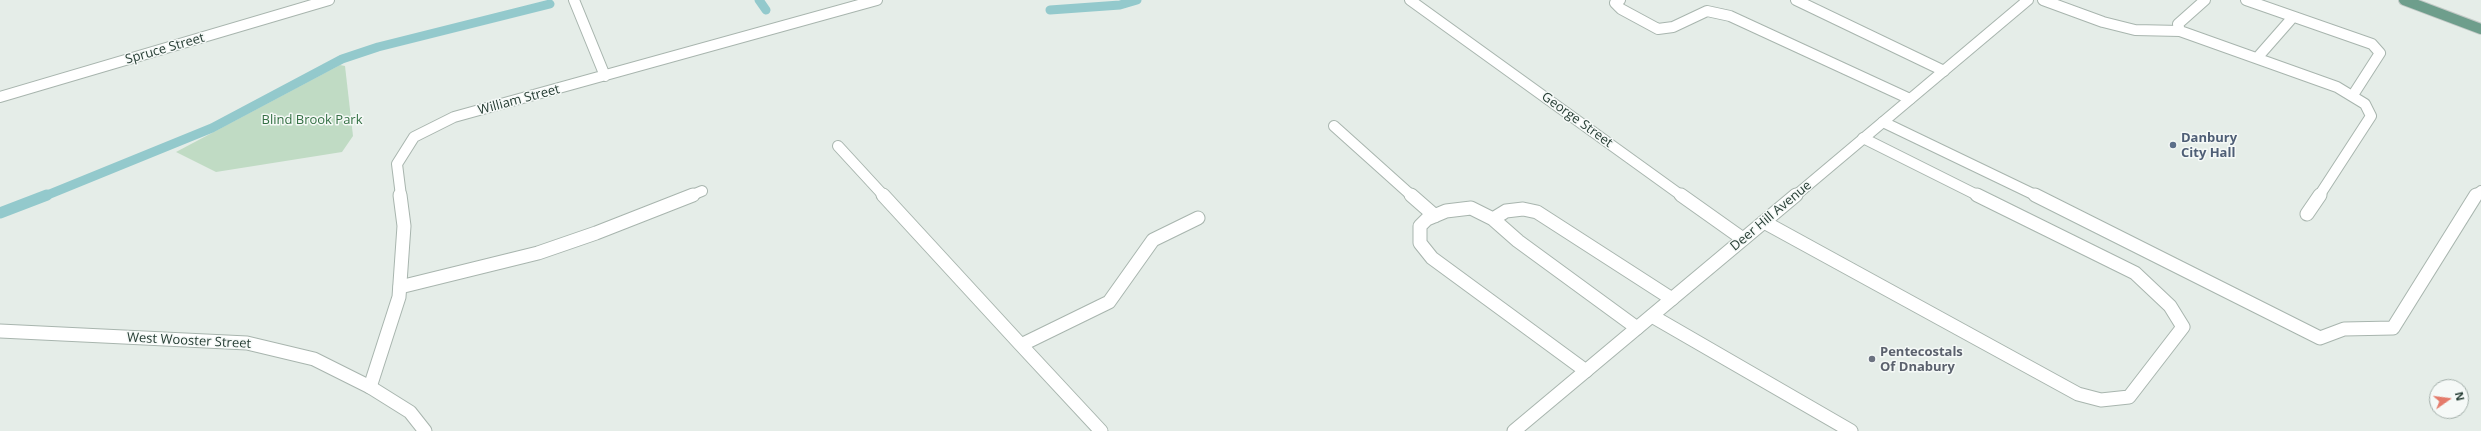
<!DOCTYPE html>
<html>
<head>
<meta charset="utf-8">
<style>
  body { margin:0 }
  #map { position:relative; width:2481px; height:431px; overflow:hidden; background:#e5ede8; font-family:"Open Sans",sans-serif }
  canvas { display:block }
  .north { position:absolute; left:2429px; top:379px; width:40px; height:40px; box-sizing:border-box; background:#f5f9f7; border:1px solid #a2aea9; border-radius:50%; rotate:76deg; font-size:11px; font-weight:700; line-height:16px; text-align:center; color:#263d34 }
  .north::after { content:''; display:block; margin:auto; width:14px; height:18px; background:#e47b6b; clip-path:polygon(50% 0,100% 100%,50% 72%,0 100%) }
</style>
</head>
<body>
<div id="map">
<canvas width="2481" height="431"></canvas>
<div class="north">N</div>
</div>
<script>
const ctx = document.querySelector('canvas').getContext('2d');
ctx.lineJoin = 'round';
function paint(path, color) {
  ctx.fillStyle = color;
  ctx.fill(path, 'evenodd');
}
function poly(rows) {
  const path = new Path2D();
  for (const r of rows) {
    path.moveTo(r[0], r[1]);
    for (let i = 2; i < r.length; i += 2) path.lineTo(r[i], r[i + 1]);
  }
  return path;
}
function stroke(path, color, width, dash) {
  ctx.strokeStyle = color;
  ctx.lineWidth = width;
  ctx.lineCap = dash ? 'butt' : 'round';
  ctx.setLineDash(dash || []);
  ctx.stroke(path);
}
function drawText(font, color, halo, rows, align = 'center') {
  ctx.font = font + ' "Open Sans",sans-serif';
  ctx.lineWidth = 3;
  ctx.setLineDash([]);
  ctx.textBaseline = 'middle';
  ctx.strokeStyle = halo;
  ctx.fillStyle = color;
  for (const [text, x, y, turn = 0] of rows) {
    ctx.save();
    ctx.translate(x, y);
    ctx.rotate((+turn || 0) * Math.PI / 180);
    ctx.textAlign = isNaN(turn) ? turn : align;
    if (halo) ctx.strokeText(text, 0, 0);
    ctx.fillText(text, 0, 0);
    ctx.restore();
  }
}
paint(poly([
  [340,65,345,66,353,136,342,152,216,172,176,152]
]), '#c0dbc4');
stroke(poly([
  [759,0,766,10],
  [1050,10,1120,5,1137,0],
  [45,196,212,128,342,59,378,47,550,4]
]), '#93c9cc', 9);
stroke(poly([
  [0,213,47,195]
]), '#93c9cc', 11);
const serviceFar1 = poly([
  [1620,0,1615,3,1621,9,1658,29,1673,27,1707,11,1730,16,1910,99],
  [1796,0,1944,71],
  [2043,0,2103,22,2135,30,2180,31,2337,87,2365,104,2371,116,2319,196],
  [2246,0,2372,44,2380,53,2353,95],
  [2180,31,2178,24,2205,0],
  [2257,58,2293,17],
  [1883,122,2037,196],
  [1334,126,1412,196],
  [1863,138,1979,196],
  [838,146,884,196],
  [690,196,702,191],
  [2475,196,2481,191]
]);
const service = poly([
  [883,195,1021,345],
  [1411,195,1435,216],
  [2035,195,2320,338,2344,329,2393,328,2476,195],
  [2307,214,2320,195],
  [1493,219,1506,211,1523,209,1537,212,1672,299],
  [1764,222,2078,394,2101,400,2129,397,2183,327,2170,306,2135,273,1977,195],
  [400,287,538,253,596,233,693,195],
  [1652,316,1851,431],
  [1586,371,1432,258,1420,243,1420,226,1427,219,1446,211,1471,208,1493,219,1518,241,1637,328],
  [1101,431,1021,345,1109,302,1153,240,1198,218]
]);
const minorFar1 = poly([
  [574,0,605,76],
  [1410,0,1682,196],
  [0,97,329,0],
  [401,196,397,164,414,137,454,117,877,0]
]);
const minor = poly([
  [1681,195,1743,239],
  [370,387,399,297,404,226,400,195]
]);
const tertiaryFar1 = poly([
  [1795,196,2028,0]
]);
const tertiary = poly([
  [0,331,247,343,314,359,370,387,410,412,425,431],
  [1514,431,1796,195]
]);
const primary = poly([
  [2404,0,2481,29]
]);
stroke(serviceFar1, '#a8b5ae', 12);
stroke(service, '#a8b5ae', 15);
stroke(minorFar1, '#a8b5ae', 12);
stroke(minor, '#a8b5ae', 15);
stroke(tertiaryFar1, '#a8b5ae', 12);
stroke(tertiary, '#a8b5ae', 15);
stroke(primary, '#c2c9c6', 12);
stroke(serviceFar1, '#fff', 10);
stroke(service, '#fff', 13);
stroke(minorFar1, '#fff', 10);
stroke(minor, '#fff', 13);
stroke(tertiaryFar1, '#fff', 10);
stroke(tertiary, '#fff', 13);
stroke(primary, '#6e9e8c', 10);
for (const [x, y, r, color] of [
  [2173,145,4,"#5c6f8a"],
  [1872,359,4,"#6b7280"]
]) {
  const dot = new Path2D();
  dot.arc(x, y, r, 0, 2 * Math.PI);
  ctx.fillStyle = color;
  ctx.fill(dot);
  stroke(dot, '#f5f9f7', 1.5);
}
drawText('13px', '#263d34', '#f5f9f7', [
  ["Spruce Street",165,49,-16],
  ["William Street",519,100,-15],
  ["George Street",1577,120,36],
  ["Deer Hill Avenue",1771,216,-40],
  ["West Wooster Street",189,341,3]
]);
drawText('13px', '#347044', '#f5f9f7', [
  ["Blind Brook Park",312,120]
]);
drawText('bold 13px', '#4e5e75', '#f5f9f7', [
  ["Danbury",2181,138],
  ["City Hall",2181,153]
], 'left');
drawText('bold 13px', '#5b616d', '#f5f9f7', [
  ["Pentecostals",1880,352],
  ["Of Dnabury",1880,367]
], 'left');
</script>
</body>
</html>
